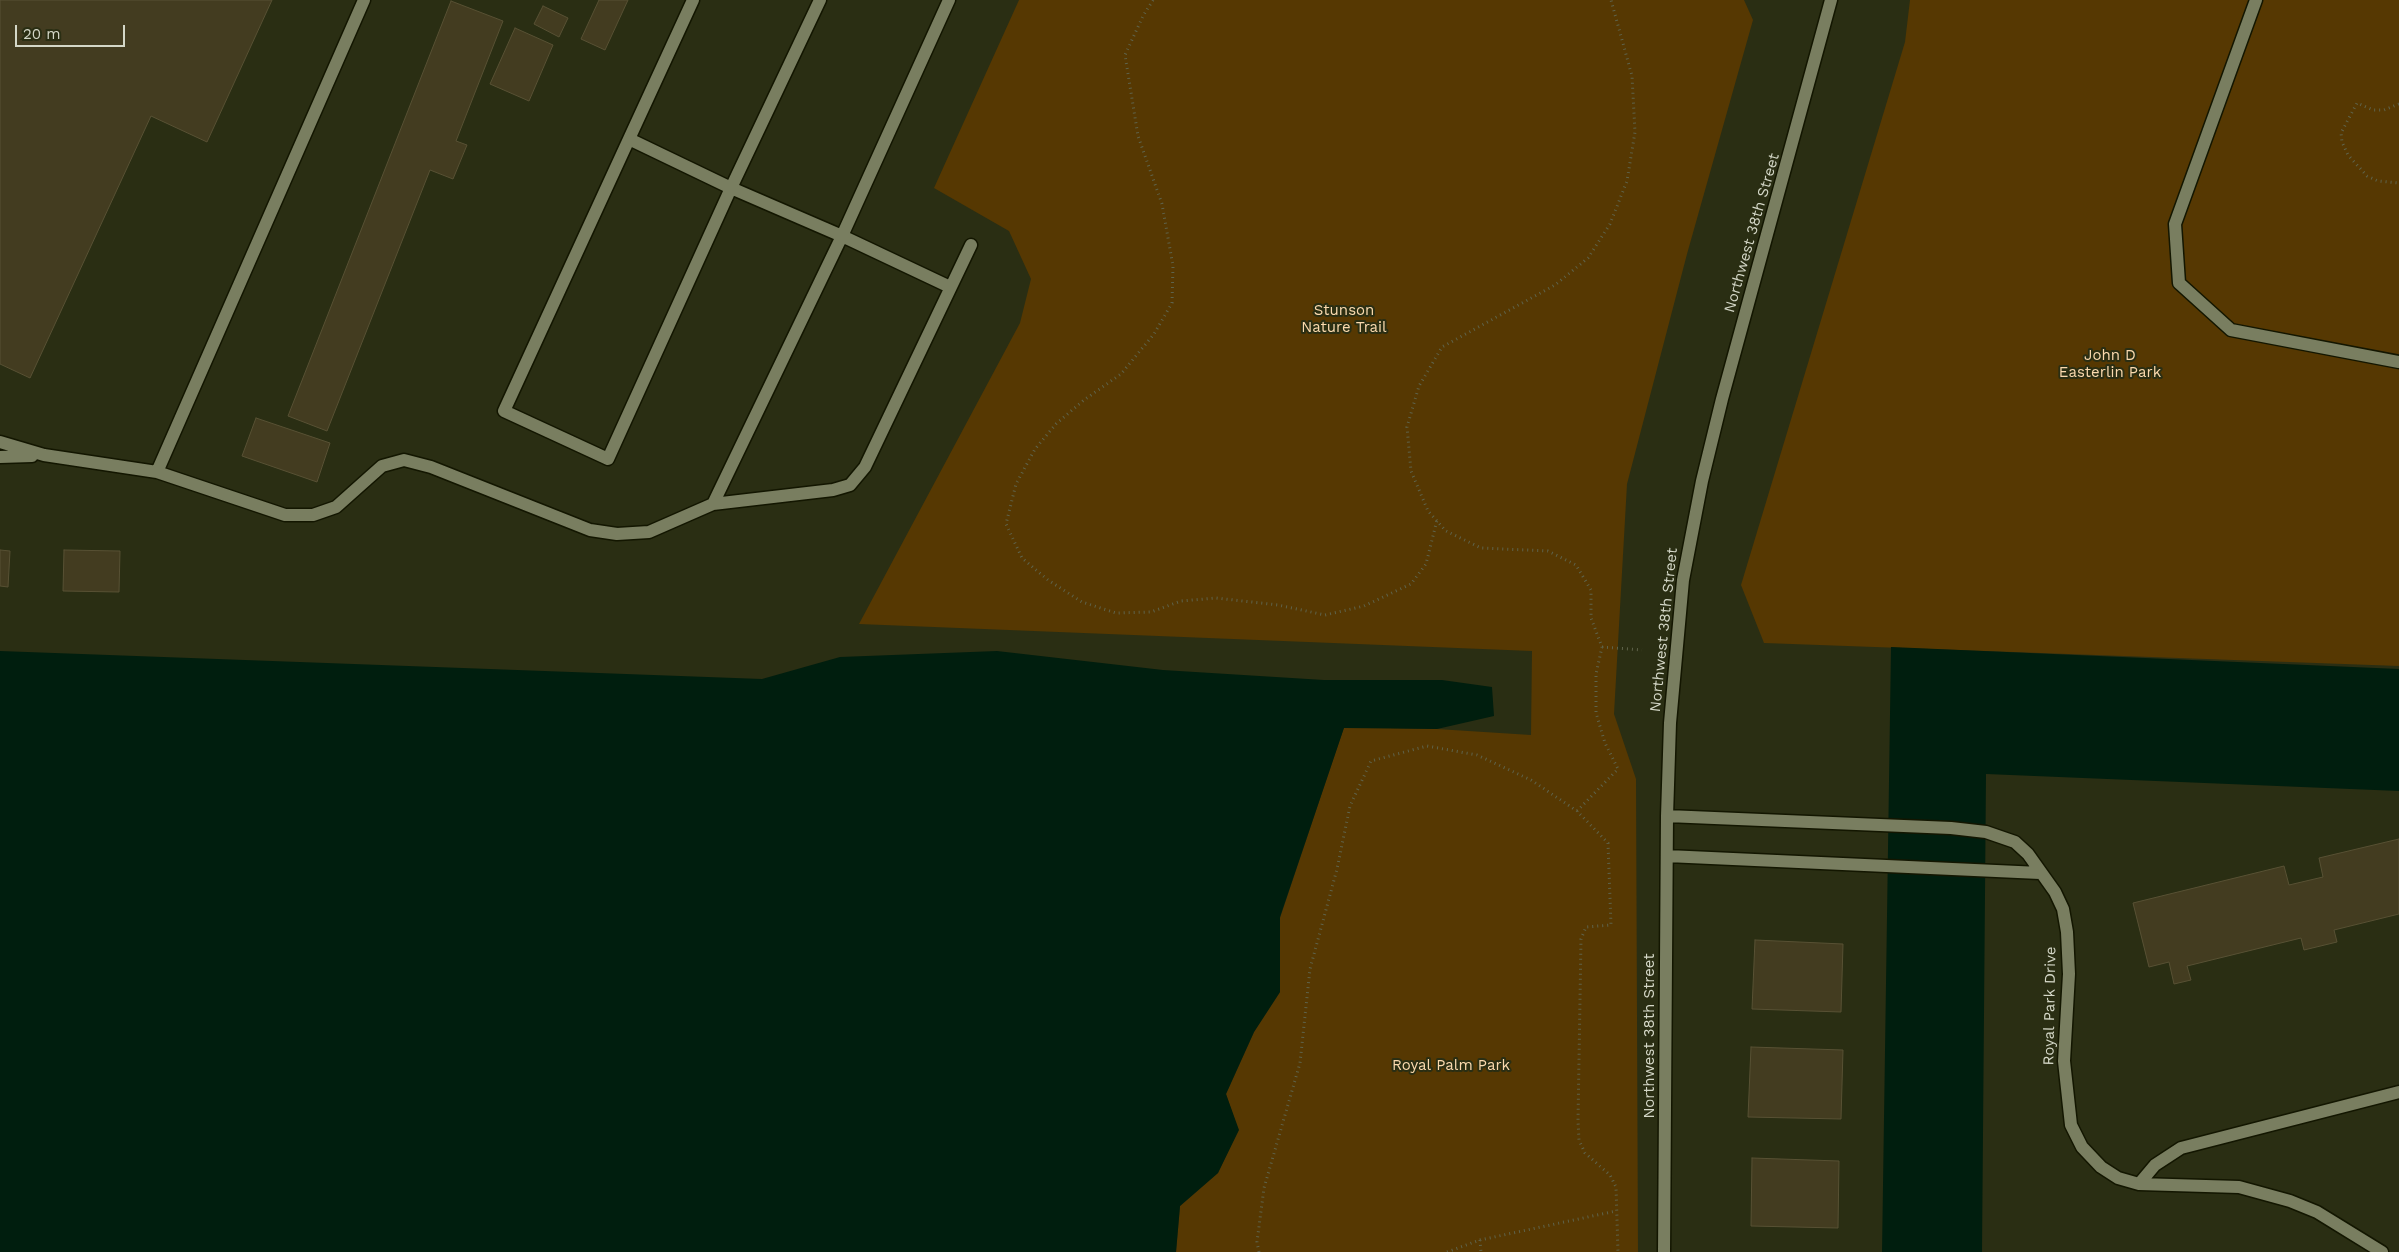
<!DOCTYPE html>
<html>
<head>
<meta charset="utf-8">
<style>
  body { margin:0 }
  #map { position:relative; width:2399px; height:1252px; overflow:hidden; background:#2a2e13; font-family:"Work Sans",sans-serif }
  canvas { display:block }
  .scale { position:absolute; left:15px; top:25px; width:110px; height:22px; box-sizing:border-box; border:2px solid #d4d7c7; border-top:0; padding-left:6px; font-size:15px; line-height:18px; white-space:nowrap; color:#d4d7c7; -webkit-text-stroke:4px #2a2e13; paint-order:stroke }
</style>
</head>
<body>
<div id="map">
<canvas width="2399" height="1252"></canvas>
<div class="scale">20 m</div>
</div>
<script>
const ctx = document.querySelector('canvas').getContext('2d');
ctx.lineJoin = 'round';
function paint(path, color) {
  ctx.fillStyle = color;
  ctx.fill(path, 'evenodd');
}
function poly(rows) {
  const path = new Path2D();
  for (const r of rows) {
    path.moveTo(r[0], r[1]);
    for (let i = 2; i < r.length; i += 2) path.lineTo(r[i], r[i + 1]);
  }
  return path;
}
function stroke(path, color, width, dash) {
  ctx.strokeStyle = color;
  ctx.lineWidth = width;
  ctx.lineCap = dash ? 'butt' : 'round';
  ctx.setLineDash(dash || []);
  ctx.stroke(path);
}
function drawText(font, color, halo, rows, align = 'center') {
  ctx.font = font + ' "Work Sans",sans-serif';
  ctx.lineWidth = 4;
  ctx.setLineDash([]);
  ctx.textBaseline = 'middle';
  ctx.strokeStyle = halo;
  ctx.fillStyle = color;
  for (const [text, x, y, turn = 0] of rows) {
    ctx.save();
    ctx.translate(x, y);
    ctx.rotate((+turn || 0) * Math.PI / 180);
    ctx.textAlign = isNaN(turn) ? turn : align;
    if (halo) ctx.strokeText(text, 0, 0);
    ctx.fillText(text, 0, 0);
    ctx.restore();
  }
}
paint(poly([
  [1019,0,1744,0,1753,20,1687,254,1627,484,1614,714,1636,779,1638,1252,1176,1252,1180,1206,1218,1173,1238,1130,1226,1094,1254,1032,1280,992,1280,918,1344,727,1437,729,1531,735,1532,651,859,624,1020,323,1031,279,1009,231,934,188],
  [1910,0,2399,0,2399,666,1764,643,1741,585,1905,42]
]), '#563802');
paint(poly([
  [1891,647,2399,669,2399,791,1986,774,1982,1252,1882,1252],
  [0,651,762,679,840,657,997,651,1163,670,1324,680,1442,680,1492,687,1494,716,1437,729,1344,728,1280,917,1280,992,1254,1032,1226,1094,1239,1130,1218,1173,1180,1206,1176,1252,0,1252]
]), '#001e0e');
const building = poly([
  [0,0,272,0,207,142,151,116,30,378,0,364,0,0],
  [599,0,628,0,605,50,581,39,599,0],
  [451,1,503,21,456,141,467,145,453,179,430,170,327,431,288,416,451,1],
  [543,6,568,18,559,37,534,24,543,6],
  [515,28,553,45,529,101,490,84,515,28],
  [256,418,330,443,317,482,242,456,256,418],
  [0,550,10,551,8,587,0,586,0,550],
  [64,550,120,551,119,592,63,591,64,550],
  [2399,839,2399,914,2334,930,2337,942,2304,950,2301,938,2187,966,2191,980,2174,984,2169,962,2149,967,2133,903,2284,866,2289,885,2323,877,2319,858,2399,839],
  [1755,940,1843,944,1841,1012,1752,1009,1755,940],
  [1751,1047,1843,1050,1841,1119,1748,1117,1751,1047],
  [1752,1158,1839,1161,1838,1228,1751,1226,1752,1158]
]);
paint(building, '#433c20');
stroke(building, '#585134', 1);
const minor = poly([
  [820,0,731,188,608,459,504,411,629,139,731,188,842,236,950,287],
  [2256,0,2175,224,2179,283,2231,330,2399,362],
  [629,139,693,0],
  [0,442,44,455,157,472,285,515,313,515,336,507,382,466,404,460,431,467,590,530,617,534,649,532,713,504,842,236,949,0],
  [0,457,32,456],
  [157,472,364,0],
  [713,504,833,490,850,485,865,467,971,245],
  [1667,816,1951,828,1986,832,2015,842,2028,854,2055,892,2063,909,2067,932,2069,974,2064,1061,2071,1125,2082,1147,2101,1167,2118,1178,2139,1184,2239,1187,2290,1201,2317,1212,2382,1252],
  [1667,856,2040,873],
  [2139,1184,2155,1165,2181,1148,2399,1092],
  [1664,1252,1667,816,1670,723,1683,580,1702,481,1722,399,1831,0]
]);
stroke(minor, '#131600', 15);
stroke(poly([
  [1153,0,1143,16,1125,55,1138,136,1162,204,1173,266,1172,303,1154,334,1121,374,1084,400,1056,424,1035,449,1016,484,1006,524,1022,558,1048,580,1082,602,1116,613,1151,612,1181,601,1216,598,1278,605,1325,615,1364,606,1411,584,1426,564,1437,520],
  [2399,104,2384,110,2373,110,2357,103,2341,133,2342,142,2348,155,2367,176,2378,181,2399,183],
  [1602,647,1642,650],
  [1577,811,1618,769,1605,743,1596,713,1596,674,1602,647,1591,618,1591,590,1576,565,1548,551,1481,548,1446,531,1428,511,1411,471,1407,427,1419,386,1442,347,1555,285,1588,258,1610,224,1627,181,1635,132,1632,76,1611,0],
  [1480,1240,1481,1252],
  [1259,1252,1257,1242,1264,1188,1300,1063,1310,969,1337,869,1350,806,1371,761,1427,746,1477,755,1531,780,1577,811,1608,843,1611,925,1586,927,1581,939,1578,1121,1579,1140,1585,1153,1610,1175,1616,1187,1618,1252],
  [1447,1252,1480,1240,1616,1211]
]), '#5f634b', 3, [1, 4]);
stroke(minor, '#797e60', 12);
drawText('15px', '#d4d7c7', '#2a2e13', [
  ["Northwest 38th Street",1752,233,-74],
  ["Northwest 38th Street",1664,630,-84],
  ["Royal Park Drive",2050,1006,-89],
  ["Northwest 38th Street",1650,1036,-90]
]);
drawText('15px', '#fbdaae', '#2a2e13', [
  ["Stunson",1344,311],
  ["Nature Trail",1344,328],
  ["John D",2110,356],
  ["Easterlin Park",2110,373],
  ["Royal Palm Park",1451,1066]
]);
</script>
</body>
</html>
